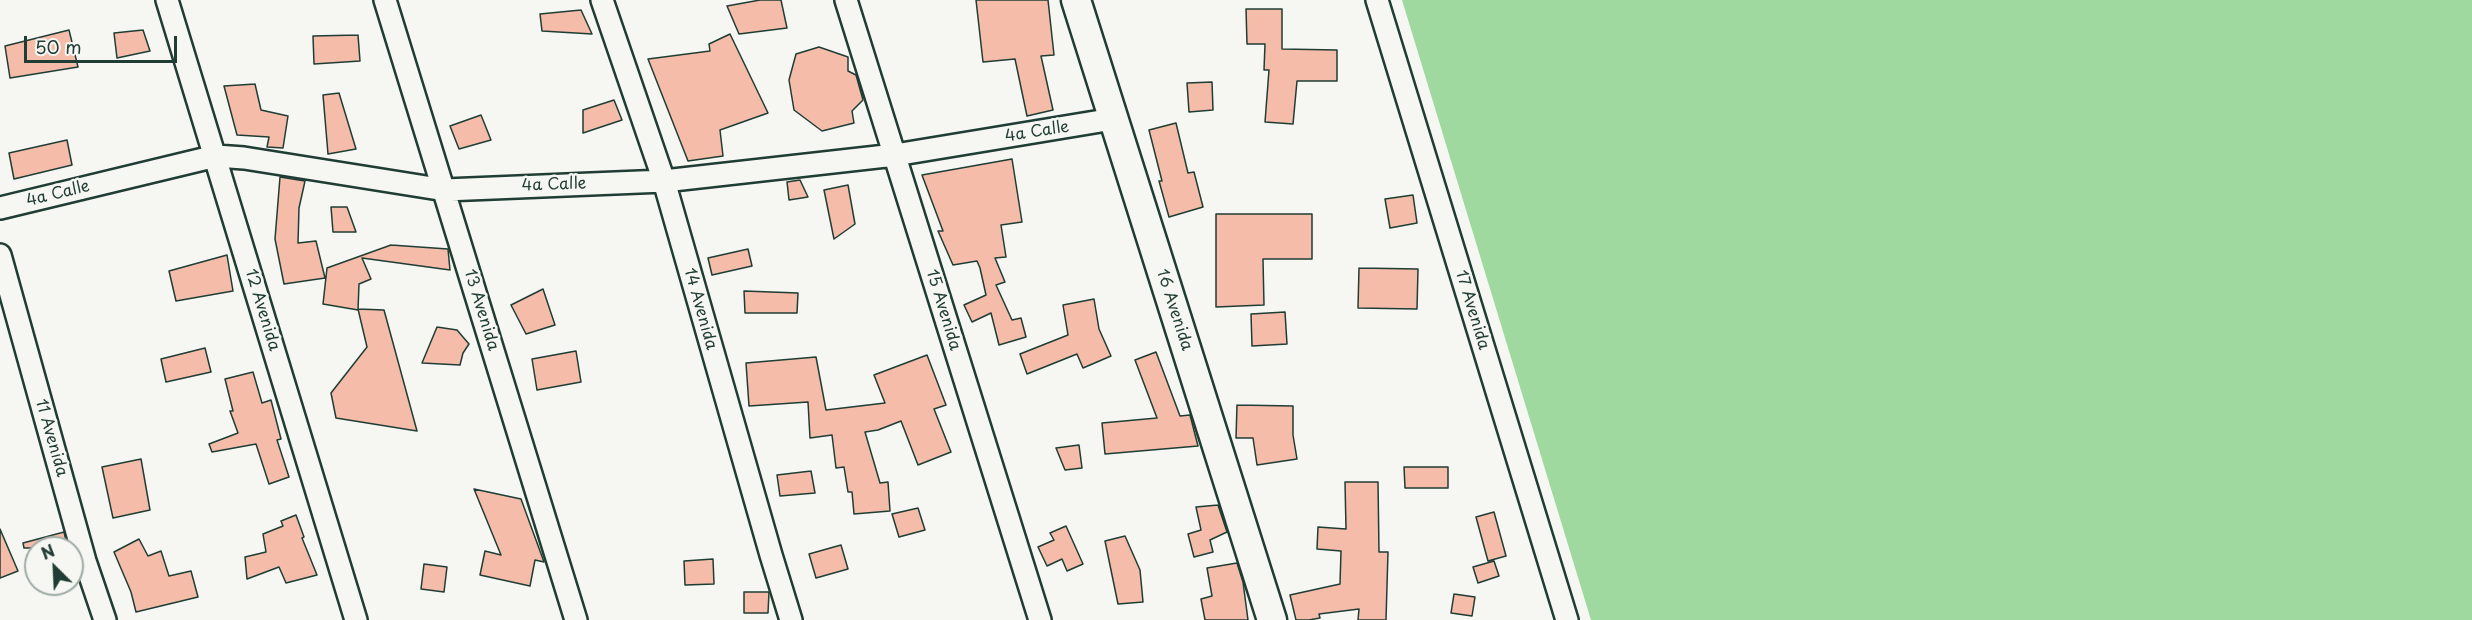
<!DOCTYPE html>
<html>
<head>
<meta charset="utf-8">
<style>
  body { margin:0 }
  #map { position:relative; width:2472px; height:620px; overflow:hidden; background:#f6f6f2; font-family:"Playpen Sans",sans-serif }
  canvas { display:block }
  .north { position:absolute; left:24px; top:536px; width:60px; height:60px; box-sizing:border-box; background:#f6f6f2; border:2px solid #a0aca6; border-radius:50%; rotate:336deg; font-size:16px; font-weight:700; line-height:24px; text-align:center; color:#1f3d34 }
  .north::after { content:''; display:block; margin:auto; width:21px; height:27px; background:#1f3d34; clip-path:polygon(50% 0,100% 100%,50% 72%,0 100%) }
  .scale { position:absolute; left:24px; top:36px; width:153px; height:27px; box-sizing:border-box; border:3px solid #1f3d34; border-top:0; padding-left:8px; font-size:18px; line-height:21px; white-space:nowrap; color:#1f3d34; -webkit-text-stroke:4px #f6f6f2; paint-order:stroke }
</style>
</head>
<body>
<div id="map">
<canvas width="2472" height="620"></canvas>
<div class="north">N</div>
<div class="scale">50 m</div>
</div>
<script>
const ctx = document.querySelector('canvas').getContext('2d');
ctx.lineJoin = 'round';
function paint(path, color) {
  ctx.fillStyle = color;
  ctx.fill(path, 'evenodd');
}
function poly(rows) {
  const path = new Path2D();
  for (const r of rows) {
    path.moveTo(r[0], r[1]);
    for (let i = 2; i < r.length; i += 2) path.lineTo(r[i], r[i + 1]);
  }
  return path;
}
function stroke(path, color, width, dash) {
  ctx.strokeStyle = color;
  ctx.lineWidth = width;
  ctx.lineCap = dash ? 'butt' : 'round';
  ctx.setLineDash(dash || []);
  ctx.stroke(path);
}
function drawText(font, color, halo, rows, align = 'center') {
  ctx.font = font + ' "Playpen Sans",sans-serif';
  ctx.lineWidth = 5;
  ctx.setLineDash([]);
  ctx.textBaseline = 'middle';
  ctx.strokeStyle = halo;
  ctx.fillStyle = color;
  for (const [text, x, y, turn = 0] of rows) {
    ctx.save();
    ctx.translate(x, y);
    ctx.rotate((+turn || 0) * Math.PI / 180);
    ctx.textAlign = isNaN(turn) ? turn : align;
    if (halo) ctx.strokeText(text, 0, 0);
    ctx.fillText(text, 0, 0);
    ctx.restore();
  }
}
paint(poly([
  [1402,0,2472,0,2472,620,1591,620]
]), '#9fd99f');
const building = poly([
  [760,0,781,0,787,28,739,34,727,6,760,0],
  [976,0,1048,0,1054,55,1041,56,1053,110,1027,116,1015,59,983,62,976,0],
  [1246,9,1282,9,1282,49,1337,50,1337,81,1297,81,1293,124,1265,122,1269,70,1264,70,1265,44,1247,44,1246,9],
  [581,10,592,34,542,31,540,14,581,10],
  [69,30,78,67,10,78,5,46,69,30],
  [143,30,150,51,117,58,114,33,143,30],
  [730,34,768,113,720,130,723,156,688,161,648,59,710,51,709,44,730,34],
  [358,35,360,61,314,64,313,36,358,35],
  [819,47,848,57,848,71,856,75,863,100,852,111,854,123,822,131,794,110,789,80,796,54,819,47],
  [1212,82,1213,110,1189,112,1187,83,1212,82],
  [255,84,261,110,288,116,283,148,267,147,269,137,237,135,224,86,255,84],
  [339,93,356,149,328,154,323,95,339,93],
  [614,100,622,120,583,133,583,110,614,100],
  [481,115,491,140,459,149,450,126,481,115],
  [1176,123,1188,173,1194,172,1203,207,1169,217,1159,181,1162,181,1149,130,1176,123],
  [67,140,72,165,14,179,9,153,67,140],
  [1012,159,1022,222,1001,225,1006,257,995,258,1005,282,996,285,1012,320,1021,318,1026,337,999,345,991,313,972,322,964,305,986,295,980,268,977,261,953,265,938,231,943,231,922,175,1012,159],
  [280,177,305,181,299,208,298,243,316,241,325,278,284,284,275,239,280,177],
  [800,180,808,197,789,200,787,182,800,180],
  [848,185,855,224,834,239,824,190,848,185],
  [1413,195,1417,223,1390,228,1385,199,1413,195],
  [331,207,347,207,356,232,333,232,331,207],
  [1216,214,1312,214,1312,259,1263,259,1264,305,1216,307,1216,214],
  [391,245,448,249,450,270,362,258,371,279,359,284,358,310,323,304,327,268,391,245],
  [748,249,752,266,712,275,708,258,748,249],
  [227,255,233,291,176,301,169,271,227,255],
  [1359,268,1418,269,1417,309,1358,308,1359,268],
  [543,289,555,325,526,334,511,305,543,289],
  [744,291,798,293,797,313,745,313,744,291],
  [1094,299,1099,329,1111,356,1083,368,1077,354,1027,374,1020,354,1068,335,1063,305,1094,299],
  [358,309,384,310,417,431,336,418,331,393,367,347,358,309],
  [1285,312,1287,344,1252,346,1251,314,1285,312],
  [437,327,457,330,469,344,463,353,460,365,422,363,437,327],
  [205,348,211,372,166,382,161,359,205,348],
  [576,351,581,382,537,390,532,359,576,351],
  [1156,352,1180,416,1190,415,1198,446,1105,454,1102,423,1157,418,1135,360,1156,352],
  [927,355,946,405,934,409,951,452,918,465,901,421,878,430,865,432,880,483,888,482,890,511,854,514,852,492,848,492,844,467,836,468,832,435,810,438,808,402,749,406,746,363,816,357,826,410,885,403,874,375,927,355],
  [253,372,262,403,271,400,281,439,277,440,289,477,269,484,256,444,212,452,209,444,238,433,230,411,233,411,225,379,253,372],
  [1237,405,1293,406,1293,435,1297,459,1257,465,1253,438,1236,438,1237,405],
  [1079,445,1082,468,1065,470,1056,448,1079,445],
  [141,459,150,510,113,518,102,467,141,459],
  [1404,467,1448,467,1448,488,1405,488,1404,467],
  [811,471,815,493,780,496,777,475,811,471],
  [1345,482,1378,482,1379,552,1388,552,1386,620,1358,620,1359,609,1319,614,1320,618,1309,620,1296,620,1290,595,1340,584,1341,551,1317,549,1318,527,1346,529,1345,482],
  [474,489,521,499,544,562,535,560,530,586,480,575,485,551,501,555,474,489],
  [1218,505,1227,532,1210,540,1213,552,1194,557,1188,534,1201,530,1196,507,1218,505],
  [918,508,925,530,899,537,892,514,918,508],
  [1494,512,1506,556,1488,561,1476,517,1494,512],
  [296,515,304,537,302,538,317,575,286,583,279,567,247,579,245,557,266,552,263,534,283,526,281,521,296,515],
  [1066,526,1083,564,1067,571,1062,559,1047,566,1038,547,1054,540,1050,533,1066,526],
  [0,529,18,571,0,578,0,529],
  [64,532,68,548,24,548,23,543,64,532],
  [1125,536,1140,570,1143,602,1118,604,1105,541,1125,536],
  [139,539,148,556,161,551,169,576,191,571,198,597,136,612,131,592,114,552,139,539],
  [841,545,848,569,816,578,809,554,841,545],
  [713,559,714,584,685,585,684,561,713,559],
  [1494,561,1499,576,1478,583,1473,567,1494,561],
  [1237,563,1243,582,1248,620,1205,620,1201,599,1212,596,1207,568,1237,563],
  [424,564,447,567,444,592,421,589,424,564],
  [744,592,769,592,768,613,744,613,744,592],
  [1454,594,1475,597,1472,616,1451,613,1454,594]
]);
paint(building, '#f4bca9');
stroke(building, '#1f3d34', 1.5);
const minor = poly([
  [167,0,356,620],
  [385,0,576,620],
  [602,0,664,181,771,555,791,620],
  [846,0,1040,620],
  [1377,0,1567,620],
  [0,208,216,156,244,158,445,190,664,181,895,155,1113,119],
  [0,255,85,561,105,620]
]);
const secondary = poly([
  [1076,0,1272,620]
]);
stroke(minor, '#1f3d34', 26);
stroke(secondary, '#1f3d34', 33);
stroke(minor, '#f6f6f2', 21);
stroke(secondary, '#f6f6f2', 28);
drawText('16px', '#1f3d34', '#f6f6f2', [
  ["4a Calle",1037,132,-9],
  ["4a Calle",554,185,-2],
  ["4a Calle",58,194,-14],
  ["14 Avenida",700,309,74],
  ["12 Avenida",262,310,73],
  ["13 Avenida",481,310,73],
  ["15 Avenida",943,310,73],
  ["16 Avenida",1174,310,72],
  ["17 Avenida",1472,310,73],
  ["11 Avenida",51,438,74]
]);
</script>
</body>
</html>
